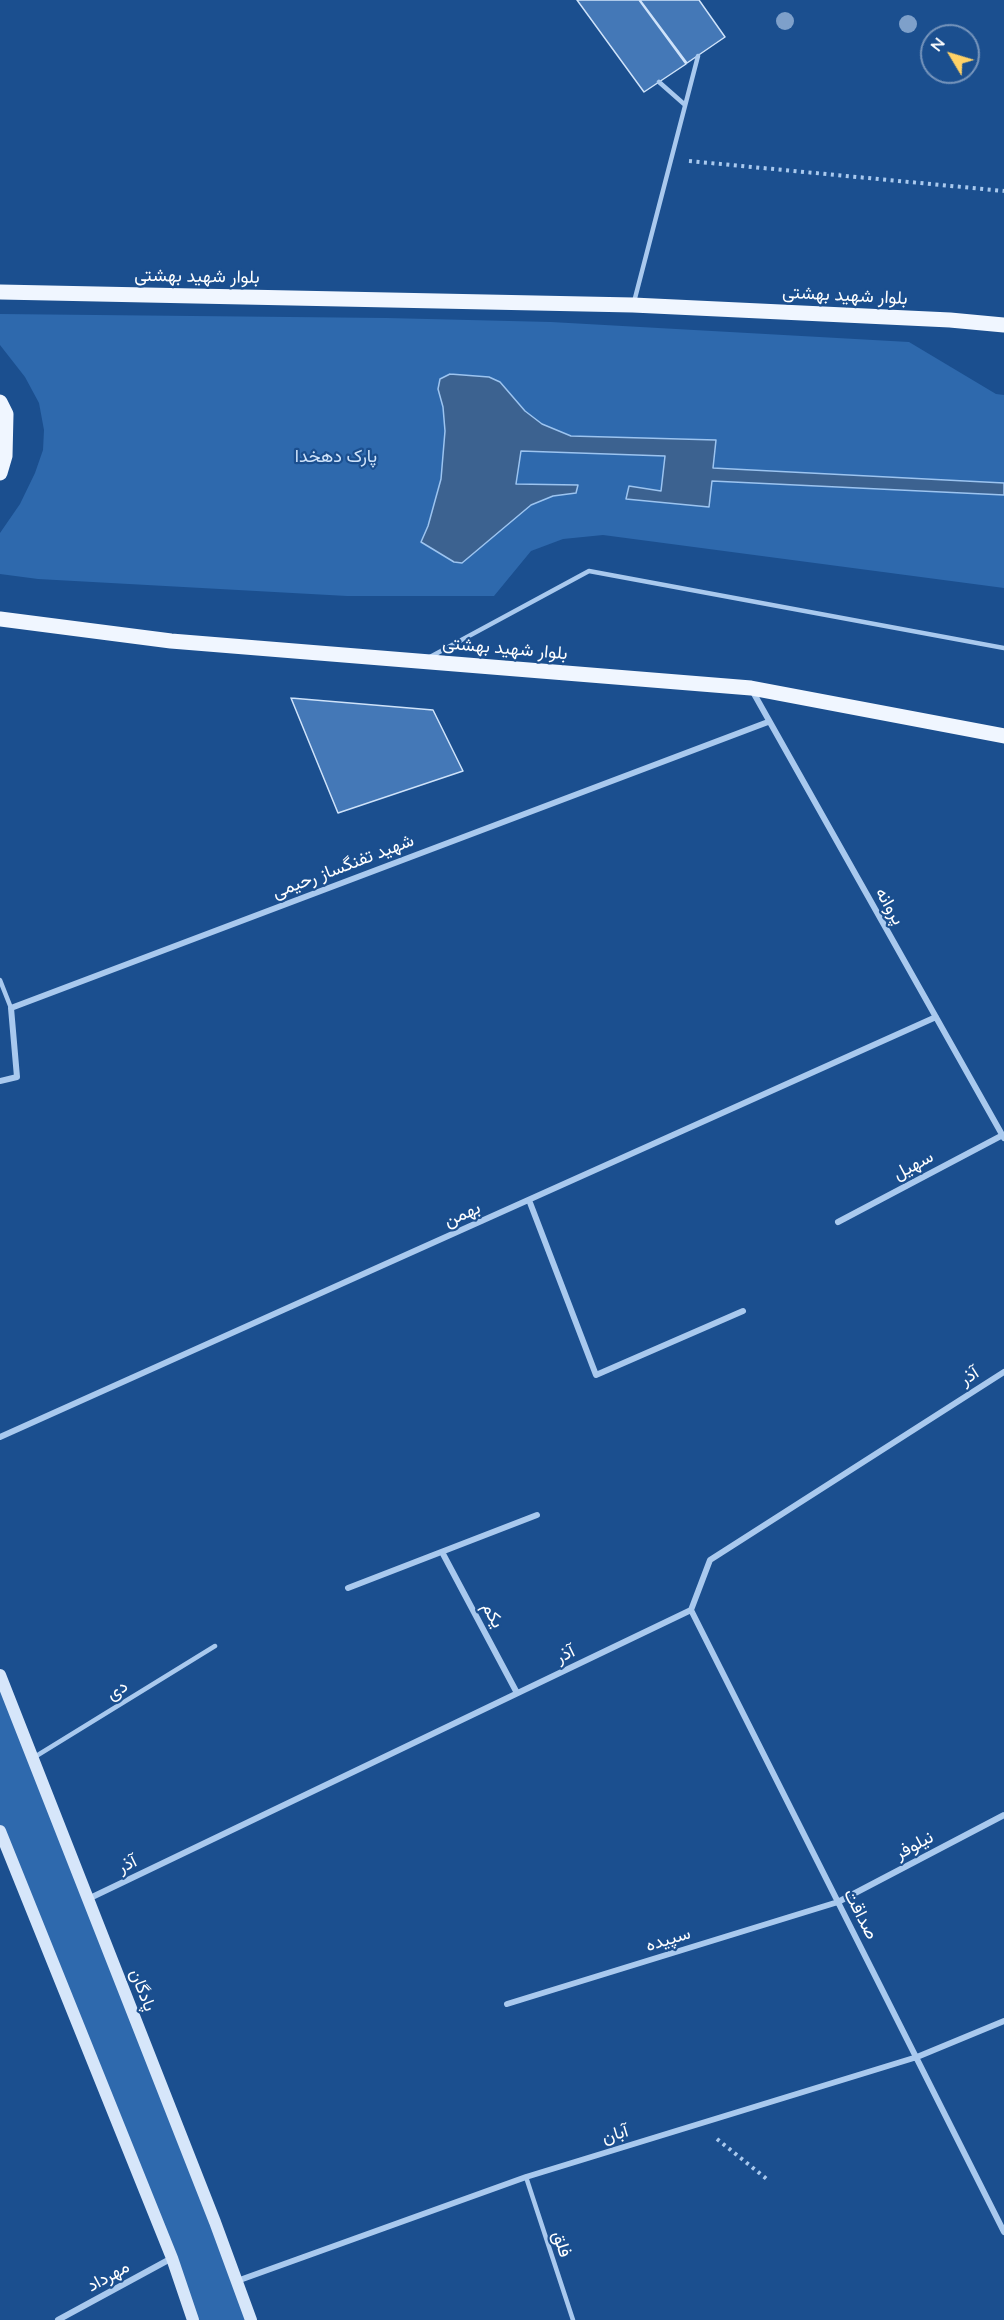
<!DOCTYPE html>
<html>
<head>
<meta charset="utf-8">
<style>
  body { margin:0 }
  #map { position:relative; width:1004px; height:2320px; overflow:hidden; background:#1b4f8f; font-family:Lato,sans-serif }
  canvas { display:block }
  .north { position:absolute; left:920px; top:24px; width:60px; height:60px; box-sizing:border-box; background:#1b4f8f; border:2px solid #7695bc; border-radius:50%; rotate:308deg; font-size:16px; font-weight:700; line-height:24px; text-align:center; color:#fff }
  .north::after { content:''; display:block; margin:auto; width:21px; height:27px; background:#ffd166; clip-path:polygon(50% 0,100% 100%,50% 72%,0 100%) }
</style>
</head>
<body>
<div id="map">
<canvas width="1004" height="2320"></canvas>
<div class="north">N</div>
</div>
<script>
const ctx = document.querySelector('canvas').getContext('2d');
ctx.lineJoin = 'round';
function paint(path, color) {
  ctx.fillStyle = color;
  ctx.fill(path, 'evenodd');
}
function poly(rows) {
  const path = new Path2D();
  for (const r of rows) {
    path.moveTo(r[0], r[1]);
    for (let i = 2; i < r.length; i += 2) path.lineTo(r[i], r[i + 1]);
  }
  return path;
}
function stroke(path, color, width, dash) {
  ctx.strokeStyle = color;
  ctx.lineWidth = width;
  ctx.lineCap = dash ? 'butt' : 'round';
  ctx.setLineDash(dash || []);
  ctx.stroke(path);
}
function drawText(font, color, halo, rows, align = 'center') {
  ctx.font = font + ' Lato,Vazirmatn,sans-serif';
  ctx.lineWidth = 4.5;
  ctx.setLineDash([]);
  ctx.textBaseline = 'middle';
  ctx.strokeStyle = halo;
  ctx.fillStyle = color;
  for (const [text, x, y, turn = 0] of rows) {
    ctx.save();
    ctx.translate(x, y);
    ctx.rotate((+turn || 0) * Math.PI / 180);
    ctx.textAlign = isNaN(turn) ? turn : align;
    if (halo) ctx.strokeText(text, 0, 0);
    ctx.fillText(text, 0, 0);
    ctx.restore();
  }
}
paint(poly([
  [0,314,387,318,551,322,909,342,996,394,1004,395,1004,588,603,535,563,539,531,551,494,596,347,596,38,579,0,574,0,533,20,504,35,473,43,450,44,430,39,403,25,377,0,345],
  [0,1671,250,2320,193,2320,0,1831]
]), '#2e69ad');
const water = poly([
  [450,374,489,377,500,382,525,411,542,424,571,436,716,440,713,468,1004,483,1004,495,712,481,709,507,626,499,629,486,661,491,665,456,521,451,516,484,578,485,576,493,553,496,531,505,462,563,454,562,421,542,428,526,441,479,445,431,443,407,438,389,440,379,450,374]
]);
paint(water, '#3c6290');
stroke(water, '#9cc4f0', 1.5);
const building = poly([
  [577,0,639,0,686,64,644,92,577,0],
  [640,0,699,0,725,37,687,63,640,0],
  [291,698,433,710,463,771,338,813,291,698]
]);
paint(building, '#4478b7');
stroke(building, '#cfe3fa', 1.5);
stroke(poly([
  [689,161,1004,191],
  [717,2139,768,2180]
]), '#a9c9ee', 4, [3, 4.5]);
stroke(poly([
  [659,82,684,104],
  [634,302,698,56],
  [430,657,589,571,1004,648],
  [0,980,11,1008],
  [33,1758,215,1646],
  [526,2177,573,2320]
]), '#a9c9ee', 4.5);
stroke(poly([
  [753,692,1004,1138],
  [0,1081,17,1077,11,1008,768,722],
  [529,1200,596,1375,743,1311],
  [838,1222,1003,1135],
  [0,1437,936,1017],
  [442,1552,517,1693],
  [348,1588,537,1515],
  [691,1610,1004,2232],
  [88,1899,691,1610,710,1560,1004,1372],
  [507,2004,838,1902,1004,1815],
  [237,2281,526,2177,917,2057,1004,2021],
  [58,2320,172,2258]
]), '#a9c9ee', 6);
stroke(poly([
  [0,1675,215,2222,251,2320],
  [0,1831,172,2258,193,2320]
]), '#d6e6fa', 12);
stroke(poly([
  [0,292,633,305,950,320,1004,325],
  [0,402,6,414,5,456,0,473],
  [0,619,171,641,751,688,1004,736]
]), '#f0f6ff', 15);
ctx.fillStyle = '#7ea0ca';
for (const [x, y] of [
  [785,21],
  [908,24]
]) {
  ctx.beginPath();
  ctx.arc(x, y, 9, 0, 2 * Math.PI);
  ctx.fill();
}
drawText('18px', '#fff', '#1b4f8f', [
  ["بلوار شهید بهشتی",197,276,1],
  ["بلوار شهید بهشتی",845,295,3],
  ["بلوار شهید بهشتی",505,648,5],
  ["شهید تفنگساز رحیمی",343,866,-21],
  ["پروانه",890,906,60],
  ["سهیل",913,1165,-28],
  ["بهمن",462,1214,-24],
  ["آذر",969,1376,-33],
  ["یکم",493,1615,62],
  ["آذر",565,1654,-26],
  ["دی",117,1690,-32],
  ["نیلوفر",914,1845,-28],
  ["آذر",127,1864,-26],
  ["صداقت",861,1914,63],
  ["سپیده",668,1939,-17],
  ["پادگان",143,1990,69],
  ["آبان",615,2134,-17],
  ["فلق",562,2244,72],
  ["مهرداد",108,2276,-29]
]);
drawText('18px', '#cfe3fa', '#1b4f8f', [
  ["پارک دهخدا",336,456]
]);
</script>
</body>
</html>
